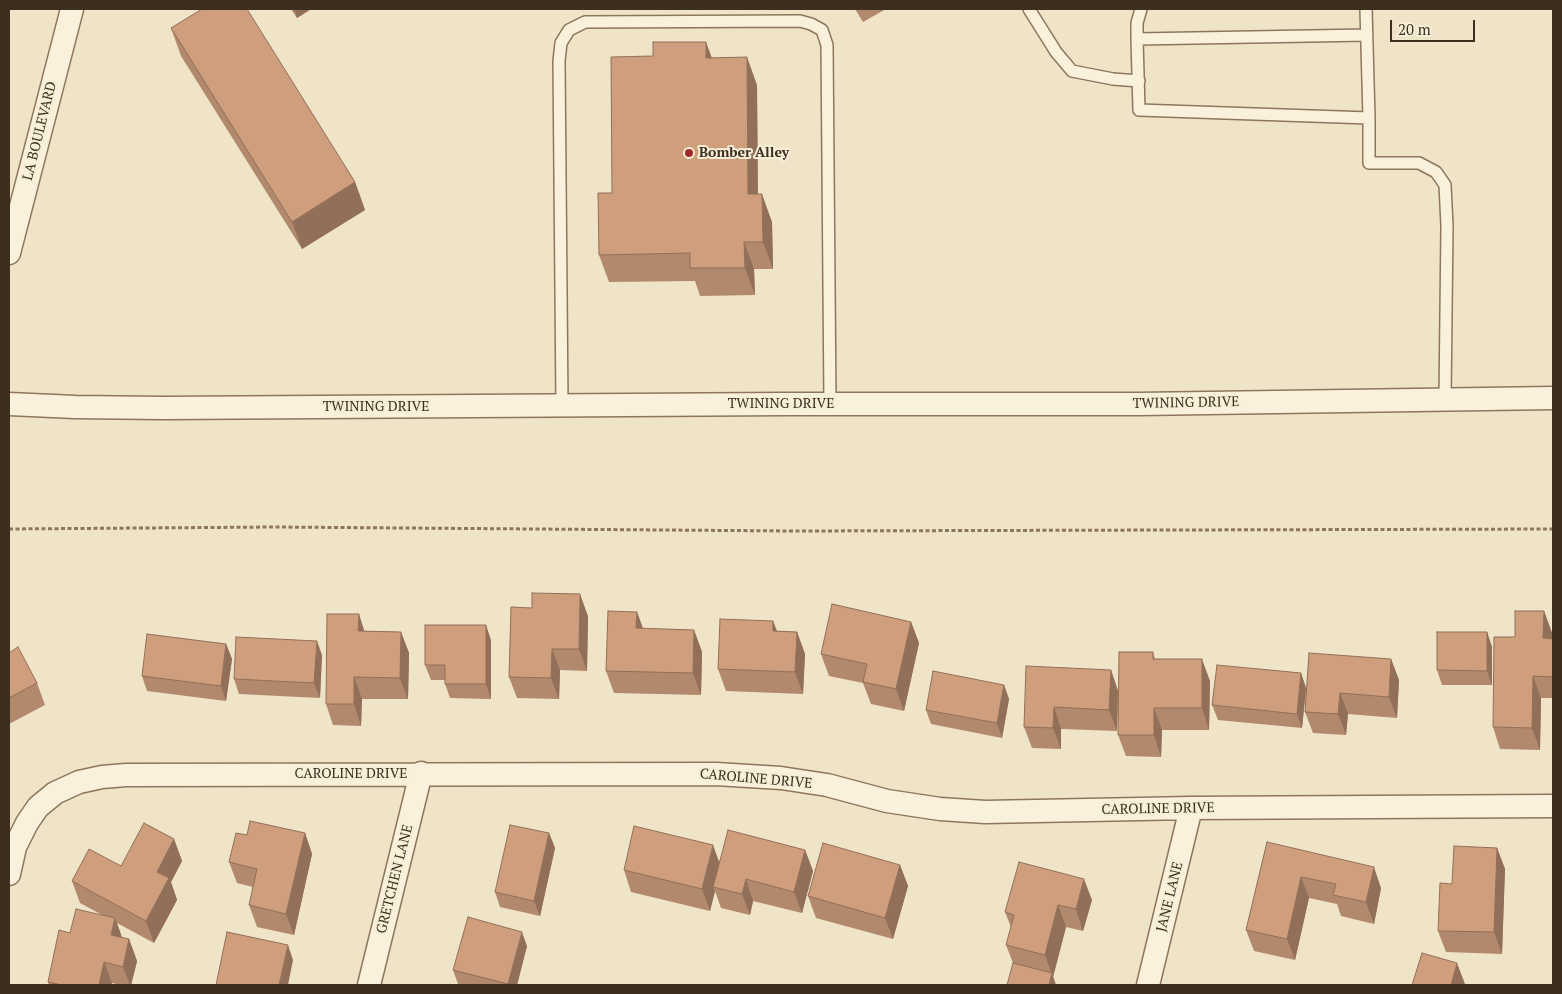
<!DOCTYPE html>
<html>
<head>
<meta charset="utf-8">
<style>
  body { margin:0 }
  #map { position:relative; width:1562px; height:994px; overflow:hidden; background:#f0e4c8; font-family:"PT Serif",serif }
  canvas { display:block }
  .frame { position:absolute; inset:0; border:10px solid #3d2e20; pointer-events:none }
  .scale { position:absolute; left:1390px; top:20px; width:85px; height:22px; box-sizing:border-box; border:2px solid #3d2e20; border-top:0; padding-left:6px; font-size:15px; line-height:18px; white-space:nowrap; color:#3d2e20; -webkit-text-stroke:4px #f7eed8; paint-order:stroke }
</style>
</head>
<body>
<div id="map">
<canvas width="1562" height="994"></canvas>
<div class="frame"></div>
<div class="scale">20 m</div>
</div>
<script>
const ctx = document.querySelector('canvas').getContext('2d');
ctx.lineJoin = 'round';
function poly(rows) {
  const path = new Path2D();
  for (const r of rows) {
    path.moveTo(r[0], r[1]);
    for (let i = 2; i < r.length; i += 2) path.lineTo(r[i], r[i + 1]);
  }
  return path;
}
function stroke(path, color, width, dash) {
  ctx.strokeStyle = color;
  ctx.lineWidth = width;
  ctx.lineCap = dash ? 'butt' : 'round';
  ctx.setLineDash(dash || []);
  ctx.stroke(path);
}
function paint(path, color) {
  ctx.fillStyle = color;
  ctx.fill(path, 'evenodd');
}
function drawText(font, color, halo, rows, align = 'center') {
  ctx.font = font + ' "PT Serif",serif';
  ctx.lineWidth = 4;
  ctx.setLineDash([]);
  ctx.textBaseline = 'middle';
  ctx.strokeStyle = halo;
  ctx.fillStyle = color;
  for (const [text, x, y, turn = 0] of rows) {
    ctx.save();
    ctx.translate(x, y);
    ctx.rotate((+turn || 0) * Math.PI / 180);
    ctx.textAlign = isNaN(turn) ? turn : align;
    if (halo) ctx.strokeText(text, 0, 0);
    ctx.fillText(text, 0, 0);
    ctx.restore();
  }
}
const lane = poly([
  [1029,9,1056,52,1072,71,1113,79,1139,81],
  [1141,9,1137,23,1137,39,1139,110,1369,118,1369,163,1419,163,1436,172,1445,185,1447,226,1445,399],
  [1366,9,1369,118],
  [1137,39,1367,35],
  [562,406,559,61,561,43,569,30,585,22,800,21,811,24,822,30,827,45,830,404]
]);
const street = poly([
  [9,253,72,9],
  [9,404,75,407,163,408,784,404,1139,404,1553,398],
  [9,874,15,847,27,823,38,807,55,793,79,782,102,777,126,775,716,774,781,778,827,785,887,801,940,809,985,812,1191,808,1553,806],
  [369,985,421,773],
  [1148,985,1191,808]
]);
stroke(lane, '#8d765c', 14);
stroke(street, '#8d765c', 25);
stroke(poly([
  [9,529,274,527,795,531,1553,529]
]), '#8d765c', 3, [4, 2.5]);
stroke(lane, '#faf1dc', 11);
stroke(street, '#faf1dc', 22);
paint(poly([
  [291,9,311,9,297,18],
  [855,9,886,9,863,22],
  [171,28,355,182,365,210,302,249,181,56],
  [711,57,757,85,758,194,772,222,773,269,754,269,755,295,700,296,695,281,609,282,599,255,612,193],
  [1544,611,1552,633,1552,639,1553,639,1553,698,1541,698,1540,750,1500,749,1493,727,1515,637],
  [637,612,643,629,694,630,702,652,701,695,614,693,606,671],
  [588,616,587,671,560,670,559,699,517,698,509,677],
  [773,621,777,631,797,632,805,654,803,694,726,691,718,669],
  [911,622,919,643,904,711,871,704,863,683,829,676,821,654],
  [365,631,401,632,409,653,408,699,362,699,361,726,333,725,326,704],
  [1487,632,1492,647,1492,685,1442,685,1437,670],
  [491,640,491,699,450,698,445,684,445,680,431,680,425,665],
  [226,644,232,659,226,701,147,691,142,676],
  [1153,652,1155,659,1210,681,1209,730,1162,730,1161,757,1126,756,1118,735],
  [9,653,37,683,45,705,9,724],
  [322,655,320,698,239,694,234,679],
  [1391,659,1399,680,1397,718,1348,714,1346,735,1313,733,1305,712,1306,688,1302,728,1218,720,1212,705,1301,673,1306,688],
  [1111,670,1118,691,1117,731,1061,729,1061,749,1032,748,1024,727],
  [1004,685,1009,699,1002,738,931,724,926,710],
  [305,833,312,854,294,935,257,927,249,905,253,887,237,883,229,862,247,835],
  [549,833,555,848,540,916,500,907,495,892],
  [174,839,182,861,171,882,177,900,154,943,117,923,122,938,129,939,137,961,131,985,120,985,112,983,111,985,49,985,48,982,70,933,104,916,80,903,72,881,121,866],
  [1267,842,1381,888,1374,924,1341,916,1337,904,1309,898,1295,960,1254,951,1246,930],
  [1497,848,1505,869,1502,954,1446,952,1438,931,1452,884],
  [805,850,813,871,802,913,753,901,750,915,721,908,715,891,710,911,631,892,624,870,719,863],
  [900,865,908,886,893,939,816,918,808,896],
  [1092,900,1083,931,1066,927,1053,977,1056,985,1049,985,1013,963,1006,945,1011,927,1005,912],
  [527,946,517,985,462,985,458,984,453,970]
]), '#b2896c');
paint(poly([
  [294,9,311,9,297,18],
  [706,42,716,69,706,58],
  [747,57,757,85,758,222,748,194],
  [355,182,365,210,302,249,292,222],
  [762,194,772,222,773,269,763,242],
  [744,242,754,269,755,295,745,268],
  [580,594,588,616,587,671,579,649],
  [1544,611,1552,633,1551,660,1543,638],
  [637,612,645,634,636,628],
  [359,614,366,636,358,631],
  [773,621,781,642,773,631],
  [911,622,919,643,904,711,896,689],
  [486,625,491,640,491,699,486,684],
  [694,630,702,652,701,695,693,673],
  [401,632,409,653,408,699,400,678],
  [797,632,805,654,803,694,795,672],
  [1487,632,1492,647,1492,685,1487,671],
  [317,641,322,655,320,698,314,683],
  [226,644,232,659,226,701,221,686],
  [552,649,560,670,559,699,551,678],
  [1202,659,1210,681,1209,730,1202,708],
  [1391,659,1399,680,1397,718,1389,697],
  [1111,670,1118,691,1117,731,1109,710],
  [1301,673,1306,688,1302,728,1297,714],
  [1533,676,1541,698,1540,750,1532,728],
  [354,677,362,699,361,726,354,704],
  [1004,685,1009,699,1002,738,997,723],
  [1340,693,1348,714,1346,735,1338,714],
  [1054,707,1061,729,1061,749,1053,728],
  [1154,708,1162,730,1161,757,1154,735],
  [305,833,312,854,294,935,286,914],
  [549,833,555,848,540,916,534,901],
  [174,839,182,861,171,882,177,900,154,943,146,921,157,872],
  [713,845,721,867,713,887,715,891,710,911,702,889],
  [1497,848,1505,869,1502,954,1494,932],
  [805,850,813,871,802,913,794,892],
  [900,865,908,886,893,939,885,918],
  [1374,867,1381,888,1374,924,1366,902],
  [1301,877,1309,898,1295,960,1287,939],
  [746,879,753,901,750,915,742,894],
  [1084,879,1092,900,1083,931,1076,909],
  [1058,905,1066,927,1053,977,1045,955],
  [115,918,123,940,111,935],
  [522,932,527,946,517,985,508,985],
  [129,939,137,961,131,985,130,985,123,967],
  [288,945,293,960,288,985,279,985],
  [104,962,112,983,111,985,99,985],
  [1457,963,1465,984,1465,985,1451,985],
  [1052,973,1056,985,1049,985]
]), '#916f58');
const building = poly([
  [202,9,247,9,355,182,292,222,171,28,202,9],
  [653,42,706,42,706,58,747,57,748,194,762,194,763,242,744,242,745,268,690,268,690,253,599,255,598,193,612,193,611,57,653,56,653,42],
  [532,593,580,594,579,649,552,649,551,678,509,677,511,607,532,608,532,593],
  [832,604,911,622,896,689,863,682,867,664,821,654,832,604],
  [608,611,637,612,636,628,694,630,693,673,606,671,608,611],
  [1515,611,1544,611,1543,638,1553,639,1553,677,1533,676,1532,728,1493,727,1494,637,1515,637,1515,611],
  [327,614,359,614,358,631,401,632,400,678,354,677,354,704,326,704,327,614],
  [720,619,773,621,773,631,797,632,795,672,718,669,720,619],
  [425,625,486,625,486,684,445,684,445,665,425,665,425,625],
  [1437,632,1487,632,1487,671,1437,670,1437,632],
  [147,634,226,644,221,686,142,676,147,634],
  [236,637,317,641,314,683,234,679,236,637],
  [18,647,37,683,9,698,9,653,18,647],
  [1119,652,1153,652,1153,659,1202,659,1202,708,1154,708,1154,735,1118,735,1119,652],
  [1309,653,1391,659,1389,697,1340,693,1338,714,1305,712,1309,653],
  [1217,665,1301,673,1297,714,1212,705,1217,665],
  [1026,666,1111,670,1109,710,1054,707,1053,728,1024,727,1026,666],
  [933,671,1004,685,997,723,926,710,933,671],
  [250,821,305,833,286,914,249,905,257,869,229,862,236,833,247,835,250,821],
  [144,823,174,839,157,872,169,878,146,921,72,881,89,849,121,866,144,823],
  [510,825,549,833,534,901,495,892,510,825],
  [634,826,713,845,702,889,624,870,634,826],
  [728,830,805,850,794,892,746,879,742,894,713,887,728,830],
  [1267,842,1374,867,1366,902,1333,895,1336,884,1301,877,1287,939,1246,930,1267,842],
  [823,843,900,865,885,918,808,896,823,843],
  [1454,846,1497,848,1494,932,1438,931,1440,883,1452,884,1454,846],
  [1019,862,1084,879,1076,909,1058,905,1045,955,1006,945,1014,915,1005,912,1019,862],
  [76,909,115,918,111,935,129,939,123,967,104,962,99,985,62,985,48,982,59,930,70,933,76,909],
  [468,917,522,932,508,984,453,970,468,917],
  [227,932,288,945,279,985,216,985,227,932],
  [1422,953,1457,963,1451,985,1412,985,1422,953],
  [1013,963,1052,973,1049,985,1007,985,1013,963]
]);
paint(building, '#cf9f7d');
stroke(building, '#916f58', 1);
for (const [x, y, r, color] of [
  [689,153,5,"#9e2a2b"]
]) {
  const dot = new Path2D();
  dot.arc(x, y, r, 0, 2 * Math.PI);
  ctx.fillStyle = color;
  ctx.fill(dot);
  stroke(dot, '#f7eed8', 2);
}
drawText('14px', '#3d2e20', '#f7eed8', [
  ["LA BOULEVARD",40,131,-76],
  ["TWINING DRIVE",1186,403,-1],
  ["TWINING DRIVE",781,404],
  ["TWINING DRIVE",376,407],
  ["CAROLINE DRIVE",351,774],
  ["CAROLINE DRIVE",756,779,5],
  ["CAROLINE DRIVE",1158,809,-1],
  ["GRETCHEN LANE",395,879,-76],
  ["JANE LANE",1170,897,-76]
]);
drawText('bold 14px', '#3d2e20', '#f7eed8', [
  ["Bomber Alley",699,153]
], 'left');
</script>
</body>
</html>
